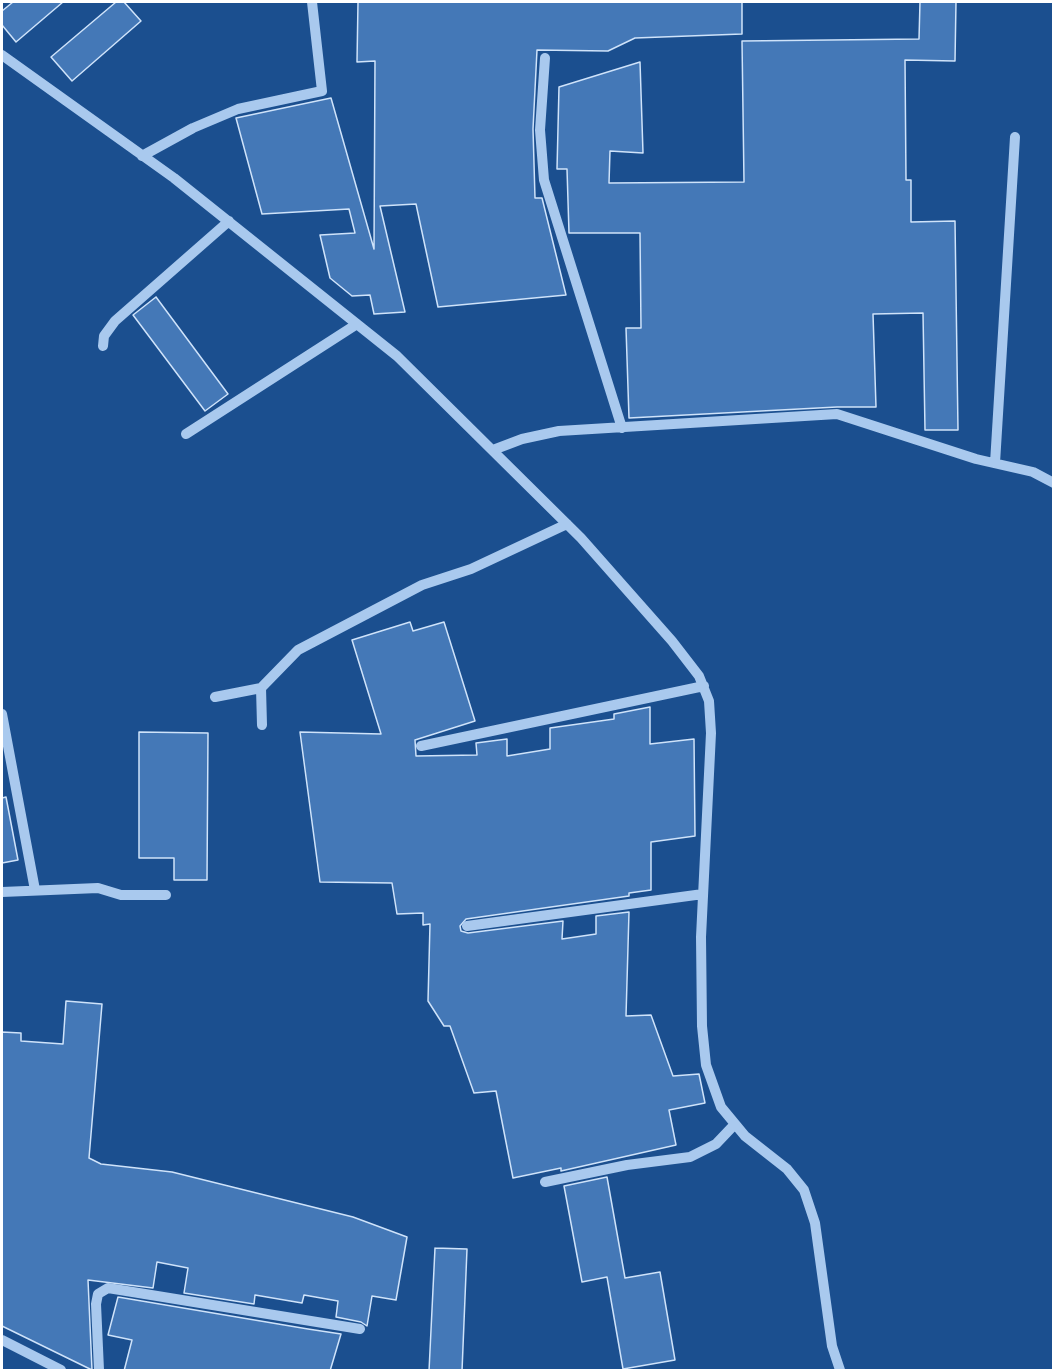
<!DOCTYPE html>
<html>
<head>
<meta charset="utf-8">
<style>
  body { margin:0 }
  #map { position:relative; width:1055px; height:1372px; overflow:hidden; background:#1b4f8f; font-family:"Varela Round",sans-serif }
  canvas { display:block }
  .frame { position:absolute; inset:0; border:3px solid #fff; pointer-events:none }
</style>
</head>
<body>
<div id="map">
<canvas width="1055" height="1372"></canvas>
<div class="frame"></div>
</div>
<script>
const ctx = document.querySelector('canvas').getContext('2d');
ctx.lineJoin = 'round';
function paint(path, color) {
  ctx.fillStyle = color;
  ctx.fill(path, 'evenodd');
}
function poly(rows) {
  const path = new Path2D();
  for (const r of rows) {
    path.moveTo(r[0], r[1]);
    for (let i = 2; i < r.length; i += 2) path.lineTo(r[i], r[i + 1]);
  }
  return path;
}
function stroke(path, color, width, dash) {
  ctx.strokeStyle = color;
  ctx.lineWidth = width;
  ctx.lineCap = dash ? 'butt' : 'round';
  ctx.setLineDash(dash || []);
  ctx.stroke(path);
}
const building = poly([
  [13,2,63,2,16,42,2,25,2,11,13,2],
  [116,2,124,2,141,21,72,81,51,57,116,2],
  [358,2,742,2,742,34,635,38,608,51,537,50,533,129,535,198,542,198,566,295,438,307,416,204,380,206,405,312,374,314,370,295,352,296,330,278,320,235,355,233,349,209,262,214,236,118,331,98,374,249,375,61,357,62,358,2],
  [920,2,956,2,955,61,905,60,906,180,911,180,911,222,955,221,958,430,925,430,923,313,873,314,876,407,837,407,629,418,626,328,641,328,640,233,569,233,567,169,557,169,559,87,640,62,643,153,610,151,609,183,744,182,742,41,919,39,920,2],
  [156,297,228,394,205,411,133,315,156,297],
  [410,622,413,631,444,622,475,721,415,740,416,756,477,755,476,743,507,739,507,756,550,749,550,728,614,719,614,714,650,707,650,744,694,739,695,836,651,842,651,890,629,893,629,896,466,919,460,926,461,931,468,933,563,921,562,939,596,934,596,916,629,912,626,1016,651,1015,673,1076,699,1074,705,1103,669,1110,676,1145,561,1171,561,1168,513,1178,496,1091,474,1093,450,1026,444,1026,428,1001,430,924,423,925,423,913,397,914,392,883,320,882,300,732,381,734,352,640,410,622],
  [139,732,208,733,207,880,174,880,174,858,139,858,139,732],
  [6,797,18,860,2,863,2,798,6,797],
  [66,1001,102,1004,89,1158,101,1164,172,1172,353,1217,407,1237,396,1300,372,1296,367,1326,361,1322,336,1317,338,1301,304,1295,302,1303,255,1295,254,1304,184,1293,188,1268,157,1262,153,1288,88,1280,92,1370,2,1326,2,1032,21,1033,21,1041,63,1044,66,1001],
  [607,1177,625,1278,660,1272,675,1360,623,1369,607,1277,582,1282,564,1186,607,1177],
  [435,1248,467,1249,462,1371,429,1371,435,1248],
  [118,1297,308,1329,341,1334,330,1371,124,1371,132,1340,108,1335,118,1297]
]);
paint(building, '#4478b7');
stroke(building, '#cfe3fa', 1.5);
stroke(poly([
  [2,55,174,178,397,356,581,538,672,641,699,676,709,701,711,733,701,937,702,1026,706,1065,721,1107,745,1136,787,1169,804,1190,815,1223,832,1346,840,1370],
  [545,58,540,130,544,180,622,428],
  [142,156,193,128,238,109,322,91,312,2],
  [103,346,104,336,115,321,229,221],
  [186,434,357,324],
  [493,450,522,439,559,431,837,414,976,459,1033,472,1054,483],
  [995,463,1015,137],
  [215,697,261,688],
  [2,714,35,890],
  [262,725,261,688,298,650,422,585,471,569,567,524],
  [421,746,704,686],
  [2,892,98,888,121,895,166,895],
  [467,926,703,894],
  [545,1182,627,1165,690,1157,716,1144,735,1124],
  [2,1340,61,1370],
  [99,1370,96,1304,98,1294,108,1288,360,1329]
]), '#a9c9ee', 10);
</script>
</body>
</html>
